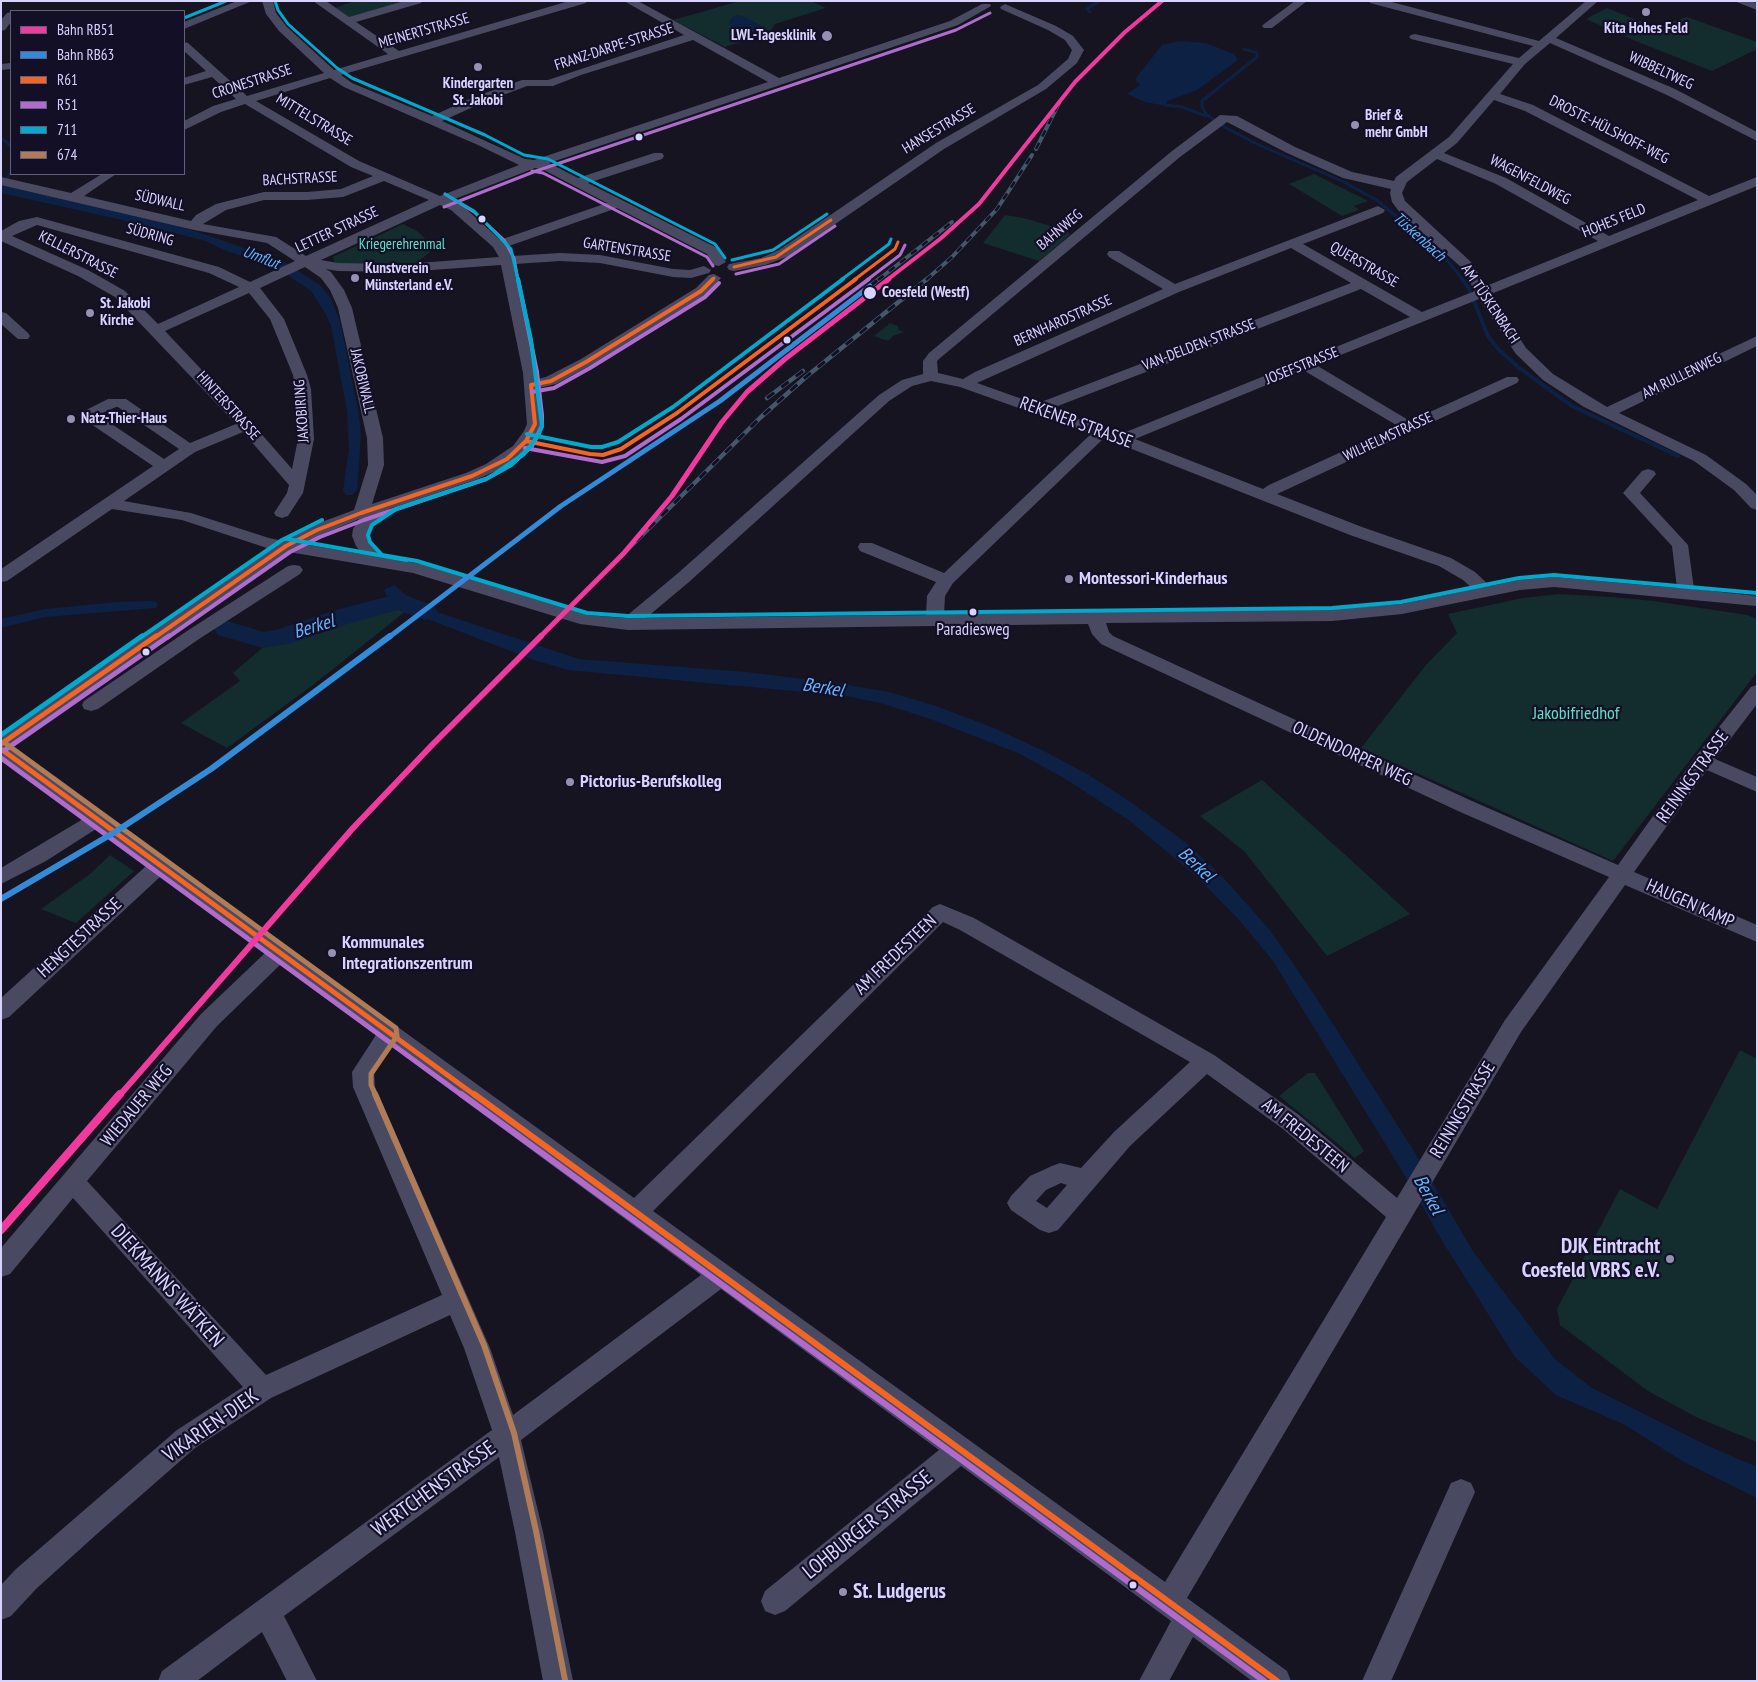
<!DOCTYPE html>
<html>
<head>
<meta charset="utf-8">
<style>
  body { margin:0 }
  #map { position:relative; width:1758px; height:1682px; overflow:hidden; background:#161421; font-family:"PT Sans Narrow",sans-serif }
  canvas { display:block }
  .frame { position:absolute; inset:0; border:2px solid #d9d4ff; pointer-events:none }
  .legend { position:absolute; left:10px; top:10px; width:175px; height:165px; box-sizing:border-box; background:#130f26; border:1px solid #625e7d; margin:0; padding:6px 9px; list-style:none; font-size:15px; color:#d9d4ff }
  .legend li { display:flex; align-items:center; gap:10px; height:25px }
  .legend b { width:25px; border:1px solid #625e7d }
</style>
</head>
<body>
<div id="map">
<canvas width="1758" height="1682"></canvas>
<div class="frame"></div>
<ul class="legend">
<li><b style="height:6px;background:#f13a9d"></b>Bahn RB51</li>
<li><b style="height:6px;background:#338bd7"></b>Bahn RB63</li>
<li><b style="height:6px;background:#f26522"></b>R61</li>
<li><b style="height:6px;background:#b06ccc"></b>R51</li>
<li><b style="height:6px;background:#00a9ce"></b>711</li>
<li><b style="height:6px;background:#b07c57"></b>674</li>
</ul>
</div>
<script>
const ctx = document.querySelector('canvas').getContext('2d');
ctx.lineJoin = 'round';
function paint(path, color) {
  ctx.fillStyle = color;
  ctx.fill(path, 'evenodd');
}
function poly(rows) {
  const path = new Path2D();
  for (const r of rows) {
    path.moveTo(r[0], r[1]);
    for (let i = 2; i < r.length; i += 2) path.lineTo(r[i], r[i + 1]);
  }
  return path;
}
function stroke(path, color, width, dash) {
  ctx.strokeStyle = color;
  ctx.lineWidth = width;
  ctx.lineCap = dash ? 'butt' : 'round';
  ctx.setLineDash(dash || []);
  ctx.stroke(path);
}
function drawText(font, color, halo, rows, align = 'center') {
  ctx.font = font + ' "PT Sans Narrow",sans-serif';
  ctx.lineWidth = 4.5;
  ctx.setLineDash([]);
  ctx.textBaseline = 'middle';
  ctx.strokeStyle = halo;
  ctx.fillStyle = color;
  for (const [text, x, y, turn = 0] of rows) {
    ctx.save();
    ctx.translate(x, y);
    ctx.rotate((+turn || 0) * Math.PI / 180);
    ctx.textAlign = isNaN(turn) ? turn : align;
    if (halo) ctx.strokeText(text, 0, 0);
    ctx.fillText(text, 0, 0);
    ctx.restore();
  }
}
paint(poly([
  [354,1,394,1,399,4,349,18,335,8],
  [740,1,811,1,826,8,775,24,770,32,766,34,725,47,673,20],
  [1607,8,1654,27,1687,17,1757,42,1757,49,1712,71,1638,42,1586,19],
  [1314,174,1368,201,1354,206,1359,210,1342,216,1289,184],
  [1005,215,1024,218,1067,231,1070,235,1039,261,983,243],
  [403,224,417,231,435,248,416,263,335,263,333,257],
  [890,323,898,326,899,330,904,332,893,336,888,341,874,336],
  [1559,594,1612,597,1654,601,1747,615,1757,619,1757,672,1613,861,1361,748,1426,665,1457,633,1448,614,1523,598],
  [391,605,406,611,313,685,227,748,181,723,240,681,233,673,268,643],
  [1262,780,1352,861,1410,914,1327,956,1244,851,1200,816],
  [110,855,134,871,76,923,41,909,90,874],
  [1740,1050,1757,1059,1757,1442,1698,1418,1648,1391,1560,1325,1557,1309,1620,1189,1657,1209],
  [1308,1073,1315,1073,1364,1151,1355,1158,1279,1096]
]), '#132c2d');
paint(poly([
  [739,15,759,24,761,26,758,33,744,37,735,32,729,21,734,16],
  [1179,41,1206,43,1234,54,1238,60,1197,90,1167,101,1166,106,1145,102,1127,94,1140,85,1135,79,1162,45],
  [1,183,181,227,213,237,286,263,320,285,331,298,340,322,358,409,361,435,357,490,352,495,346,495,343,491,349,449,347,411,331,326,325,313,311,291,277,268,224,250,206,241,118,219,1,193],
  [394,585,414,602,434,611,579,659,746,672,837,683,889,692,936,706,994,728,1046,752,1089,775,1132,803,1185,842,1221,875,1269,929,1308,985,1417,1156,1474,1253,1555,1359,1592,1388,1704,1444,1757,1467,1757,1498,1684,1462,1625,1425,1556,1395,1515,1357,1441,1239,1405,1176,1273,961,1241,922,1197,877,1130,821,1064,778,1018,753,933,720,884,704,847,696,568,670,534,660,391,605,384,590]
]), '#0d2144');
stroke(poly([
  [1090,12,1087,9,1099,1],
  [1244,49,1257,53,1257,57,1202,101,1202,107,1206,114,1226,128,1257,144,1344,182,1378,201,1447,260,1463,280],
  [1166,105,1182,107,1206,116],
  [1,138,11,146],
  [1,188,11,172]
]), '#0d2144', 3);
stroke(poly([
  [1462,279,1468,287,1488,336,1499,350,1518,367,1572,406,1678,456]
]), '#0d2144', 4);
paint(poly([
  [151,601,156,602,158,605,156,608,45,617,1,628,1,619,45,609,116,602,151,601]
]), '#0d2144');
paint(poly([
  [400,593,434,606,438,612,434,618,425,620,398,610,347,624,292,643,263,648,218,635,214,629,218,623,227,621,264,632,279,629,329,612,400,593]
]), '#0d2144');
paint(poly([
  [237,1,252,1,184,29,184,22,237,1],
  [262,1,273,1,276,13,287,27,334,70,388,54,313,1,326,1,349,17,404,1,422,1,421,3,356,22,399,51,569,1,587,1,586,3,341,75,352,83,432,116,474,97,522,80,548,80,684,35,624,1,638,1,779,78,950,21,982,4,990,4,991,6,958,25,549,163,578,178,654,153,662,153,664,156,662,159,588,183,717,248,726,262,719,266,714,265,707,254,617,208,506,247,512,256,560,253,600,255,673,269,690,270,704,266,711,270,709,273,691,278,673,277,600,263,560,261,515,264,538,379,546,377,581,359,696,288,709,275,714,274,721,278,706,294,591,365,556,384,539,388,543,424,540,432,525,452,498,470,478,479,389,509,388,513,373,523,369,529,368,536,372,545,383,557,421,564,587,615,624,618,677,574,879,395,902,380,923,374,923,361,929,353,1172,151,1220,115,1237,116,1295,147,1352,172,1394,181,1396,177,1449,137,1513,64,1411,39,1409,37,1411,35,1415,34,1519,58,1533,46,1370,3,1369,1,1388,1,1539,41,1586,1,1598,1,1556,38,1675,89,1757,132,1757,141,1667,95,1550,43,1525,64,1500,94,1533,105,1709,196,1757,177,1757,186,1491,294,1526,348,1553,374,1607,407,1757,336,1757,346,1619,413,1706,455,1746,484,1757,495,1757,510,1751,508,1734,490,1694,461,1584,407,1543,380,1516,354,1479,299,1316,365,1410,421,1507,377,1517,377,1519,380,1517,383,1277,494,1362,527,1451,558,1475,572,1490,586,1520,580,1554,577,1677,588,1672,546,1623,493,1642,471,1648,469,1654,471,1656,474,1640,493,1688,545,1694,589,1757,596,1757,606,1554,587,1520,590,1402,614,1332,621,1106,623,1109,632,1113,636,1472,801,1618,865,1696,756,1751,687,1757,685,1757,704,1715,759,1757,777,1757,792,1707,770,1634,872,1757,925,1757,942,1625,885,1521,1032,1187,1598,1287,1671,1291,1681,1252,1681,1193,1637,1169,1681,1139,1681,1171,1621,961,1466,785,1611,775,1615,765,1611,761,1601,765,1591,939,1450,721,1289,521,1440,543,1532,573,1681,543,1681,515,1532,499,1457,284,1616,317,1681,287,1681,262,1632,197,1681,158,1681,162,1671,492,1430,464,1348,450,1315,271,1398,195,1448,98,1533,36,1589,11,1616,1,1620,1,1585,16,1569,177,1430,243,1387,73,1198,10,1274,1,1277,1,1248,201,1014,265,953,161,876,9,1017,1,1020,1,998,146,866,96,829,46,861,1,884,1,868,83,819,1,759,1,735,270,549,182,520,112,509,7,581,1,582,1,569,153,466,82,418,79,415,82,412,108,399,126,399,190,443,236,424,115,297,78,276,1,241,1,231,19,221,37,217,219,267,250,282,295,261,267,243,194,230,1,185,1,177,71,193,102,174,116,174,84,196,191,221,196,215,216,204,264,192,307,192,341,189,373,176,351,167,245,104,221,112,184,130,184,121,213,106,236,99,212,77,184,85,184,78,206,71,184,51,184,42,188,43,247,96,324,73,279,31,266,14,262,1],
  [693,40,768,82,534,160,525,159,442,121,482,103,527,86,553,86,581,75,693,40],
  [330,78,344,87,478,145,519,165,440,196,359,161,256,101,330,78],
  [1494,100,1525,111,1698,200,1609,236,1506,178,1444,153,1457,143,1494,100],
  [1227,122,1287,153,1343,178,1391,189,1390,193,1392,202,1401,214,1461,267,1475,291,1422,312,1303,244,1383,213,1385,210,1378,206,1175,284,1119,251,1109,251,1107,254,1109,257,1163,289,975,372,963,379,938,373,937,361,939,359,1180,157,1227,122],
  [1437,159,1496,184,1598,241,1486,286,1471,262,1405,201,1402,193,1407,182,1437,159],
  [535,168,542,169,607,203,500,240,461,204,452,200,535,168],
  [384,181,429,200,306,256,276,237,203,224,226,210,264,200,307,200,343,197,384,181],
  [440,205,451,210,493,247,499,257,404,264,338,263,321,260,440,205],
  [37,225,209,273,239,287,158,324,125,291,88,270,12,236,37,225],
  [1291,248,1351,283,1036,404,977,383,1179,292,1291,248],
  [501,265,523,373,527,424,524,431,513,446,486,464,466,473,372,504,384,465,383,438,352,308,344,290,331,272,326,269,338,271,404,272,501,265],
  [305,267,321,278,330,290,338,308,367,438,368,465,354,510,311,526,283,541,269,538,191,513,124,501,195,452,243,432,289,485,287,493,274,513,276,516,282,518,288,516,303,493,314,439,311,389,307,375,284,319,260,288,305,267],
  [1361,289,1410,317,1121,434,1050,409,1361,289],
  [249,293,270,319,293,375,295,389,298,439,292,469,251,422,165,331,249,293],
  [1303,370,1398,426,1269,485,1263,489,1135,439,1303,370],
  [931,381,960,387,1091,434,944,573,872,543,860,543,858,547,860,551,936,582,927,596,926,615,646,618,689,582,889,401,912,386,931,381],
  [116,407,118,407,179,449,164,459,98,415,116,407],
  [1104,438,1350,535,1439,566,1463,580,1473,589,1402,604,1332,609,944,614,945,596,953,583,1104,438],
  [359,519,353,529,352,536,356,546,362,554,303,544,323,534,359,519],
  [289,552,413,573,580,624,628,630,1088,624,1092,634,1101,644,1458,811,1609,877,1505,1020,1397,1198,1299,1115,1214,1055,974,918,940,904,933,907,634,1198,11,747,289,552],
  [943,922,960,930,1190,1062,1114,1132,1081,1168,1060,1163,1052,1166,1030,1176,1011,1196,1007,1203,1011,1210,1040,1230,1049,1233,1058,1230,1130,1146,1207,1074,1283,1129,1386,1217,1165,1582,653,1211,943,922],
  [280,965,376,1035,352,1072,353,1087,442,1295,266,1375,87,1181,217,1026,280,965],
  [392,1047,701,1275,513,1415,490,1348,375,1087,374,1072,392,1047],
  [1061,1183,1067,1185,1047,1208,1036,1201,1046,1190,1061,1183],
  [1295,1,1307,1,1272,28,1264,28,1262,26,1264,24,1295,1],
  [1734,1,1751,1,1757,3,1757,10,1734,1],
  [1005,4,1056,26,1073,36,1084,50,1077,63,1046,89,944,149,789,256,765,265,734,271,729,270,727,267,729,264,761,258,779,250,936,143,1038,85,1068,59,1072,50,1065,40,1048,30,1001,9,1000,7,1005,4],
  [11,12,11,22,5,30,1,31,1,20,7,13,11,12],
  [11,63,11,69,1,70,1,64,11,63],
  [1,312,6,313,28,333,30,336,28,339,18,339,1,324,1,312],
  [294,565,300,566,303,570,300,574,199,639,98,709,91,711,84,709,82,705,84,701,187,631,288,566,294,565],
  [1461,1479,1471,1483,1475,1492,1391,1681,1362,1681,1451,1483,1461,1479]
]), '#4a4962');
const railFar1 = poly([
  [1036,149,1059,103],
  [878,280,952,222],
  [926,280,952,257,997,209,1032,155]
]);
const rail = poly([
  [870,286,879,279],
  [767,398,803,371],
  [623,554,761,417,807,376,927,279]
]);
stroke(railFar1, '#43596b', 4);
stroke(rail, '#43596b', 4.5);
stroke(railFar1, '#130f26', 2.5, [7]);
stroke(rail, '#130f26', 3, [9]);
stroke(poly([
  [734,267,776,257,831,220],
  [712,280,714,278],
  [854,280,895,249,898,242]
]), '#f26522', 3);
stroke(poly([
  [531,385,551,381,586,362,701,291,713,279],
  [526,441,590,454,603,455,621,449,677,413,856,279],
  [154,638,286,546,317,530,361,513,472,476,507,459,526,441,535,424,531,385]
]), '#f26522', 4);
stroke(poly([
  [1,744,156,636],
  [1,749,476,1096]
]), '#f26522', 5);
stroke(poly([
  [474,1094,1277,1681]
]), '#f26522', 6);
stroke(poly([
  [532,171,543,173,707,257,713,266],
  [445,194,474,212,504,240,514,258,518,280],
  [444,207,536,171,956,30,990,13],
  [736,274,779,264,835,226],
  [867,280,900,255,905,245]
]), '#b06ccc', 3);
stroke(poly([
  [532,392,554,388,590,368,705,297,719,283],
  [525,448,602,462,625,456,681,419,869,279],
  [167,638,290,552,320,537,364,520,486,479,511,465,532,446,542,426,542,415,537,372,518,279]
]), '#b06ccc', 4);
stroke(poly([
  [5,750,169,636],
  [1,758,463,1096]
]), '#b06ccc', 5);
stroke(poly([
  [461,1094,1264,1681]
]), '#b06ccc', 6);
stroke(poly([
  [275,1,278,10,288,24,337,68,352,78,485,135,524,155,548,159,715,244,725,258],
  [184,18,226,1],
  [445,194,474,211,511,249,518,280],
  [732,260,773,250,827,214],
  [841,280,889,244,891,239]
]), '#00a9ce', 3);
stroke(poly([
  [527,434,591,447,602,447,618,442,673,407,843,279],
  [531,446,511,465,486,479,396,509,372,525,368,535,370,542,382,555,417,561,587,613,628,616,1332,608,1401,602,1519,578,1554,575,1757,593],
  [496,473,524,454,538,436,542,426,531,340,518,279],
  [287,539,407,560],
  [140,638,282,540,322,520]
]), '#00a9ce', 4);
stroke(poly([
  [1,735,142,636]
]), '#00a9ce', 5);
stroke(poly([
  [5,743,396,1028,397,1036,371,1074,371,1085,376,1096]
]), '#b07c57', 5);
stroke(poly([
  [375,1094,484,1345,514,1433,536,1531,565,1680]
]), '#b07c57', 6);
stroke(poly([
  [887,280,940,239,979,204,1075,82,1125,32,1162,1]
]), '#f13a9d', 4);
stroke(poly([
  [539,638,623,554,672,496,722,422,747,392,785,359,889,279]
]), '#f13a9d', 5);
stroke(poly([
  [119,1096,353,828,433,744,541,636]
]), '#f13a9d', 6);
stroke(poly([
  [1,1230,120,1094]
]), '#f13a9d', 8);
stroke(poly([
  [388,638,561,506,720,401,870,286]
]), '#338bd7', 5);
stroke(poly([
  [1,899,115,832,211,769,390,636]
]), '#338bd7', 6);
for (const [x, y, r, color] of [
  [1646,12,5,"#9591b1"],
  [827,36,6,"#9591b1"],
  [478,67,5,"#9591b1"],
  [1355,125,5,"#9591b1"],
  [639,137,4.5,"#d9d4ff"],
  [482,219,4.5,"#d9d4ff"],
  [355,278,5,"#9591b1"],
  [870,293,7,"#d9d4ff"],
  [90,313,5,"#9591b1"],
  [787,340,4.5,"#d9d4ff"],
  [71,419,5,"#9591b1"],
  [1069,579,5,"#9591b1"],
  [973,612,4.5,"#d9d4ff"],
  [146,652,4.5,"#d9d4ff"],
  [570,782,5,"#9591b1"],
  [332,953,5,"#9591b1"],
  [1670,1259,5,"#9591b1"],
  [1133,1585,4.5,"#d9d4ff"],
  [843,1592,5,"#9591b1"]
]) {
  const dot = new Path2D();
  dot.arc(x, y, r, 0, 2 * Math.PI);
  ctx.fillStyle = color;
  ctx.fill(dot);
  stroke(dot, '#130f26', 2);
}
drawText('bold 15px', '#d9d4ff', '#130f26', [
  ["Kita Hohes Feld",1646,29,"center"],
  ["LWL-Tagesklinik",816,36,"right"],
  ["Kindergarten",478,84,"center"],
  ["St. Jakobi",478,101,"center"],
  ["Brief &",1365,116],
  ["mehr GmbH",1365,133],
  ["Kunstverein",365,269],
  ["Münsterland e.V.",365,286],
  ["St. Jakobi",100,304],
  ["Kirche",100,321],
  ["Natz-Thier-Haus",81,419]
], 'left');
drawText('15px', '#d9d4ff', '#130f26', [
  ["MEINERTSTRASSE",424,31,-16],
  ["FRANZ-DARPE-STRASSE",614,47,-18],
  ["WIBBELTWEG",1661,71,25],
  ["CRONESTRASSE",252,82,-18],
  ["MITTELSTRASSE",314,120,31],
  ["HANSESTRASSE",939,129,-31],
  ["DROSTE-HÜLSHOFF-WEG",1609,130,27],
  ["BACHSTRASSE",300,179,-3],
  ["WAGENFELDWEG",1530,180,28],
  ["SÜDWALL",160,201,13],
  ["HOHES FELD",1614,221,-22],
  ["LETTER STRASSE",337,230,-25],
  ["BAHNWEG",1060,230,-40],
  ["SÜDRING",150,235,16],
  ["GARTENSTRASSE",627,250,9],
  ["KELLERSTRASSE",78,255,27],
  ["QUERSTRASSE",1364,265,30],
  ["AM TÜSKENBACH",1490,304,56],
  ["BERNHARDSTRASSE",1063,321,-24],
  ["VAN-DELDEN-STRASSE",1199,345,-21],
  ["JOSEFSTRASSE",1302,366,-22],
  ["AM RULLENWEG",1682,376,-26],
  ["JAKOBIWALL",362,381,77],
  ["HINTERSTRASSE",228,406,48],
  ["JAKOBIRING",302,411,-94],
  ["WILHELMSTRASSE",1388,437,-25]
]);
drawText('15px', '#5fe0c0', '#130f26', [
  ["Kriegerehrenmal",402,245]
]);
drawText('bold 15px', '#d9d4ff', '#130f26', [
  ["Coesfeld (Westf)",882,293]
], 'left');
drawText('italic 16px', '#62b6ff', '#130f26', [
  ["Tüskenbach",1419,237,42],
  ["Umflut",261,258,21]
]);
drawText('17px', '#d9d4ff', '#130f26', [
  ["Paradiesweg",973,630]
]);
drawText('18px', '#d9d4ff', '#130f26', [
  ["REKENER STRASSE",1076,423,20],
  ["OLDENDORPER WEG",1352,754,25],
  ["REININGSTRASSE",1693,777,-54],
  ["HAUGEN KAMP",1690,904,24],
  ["HENGTESTRASSE",80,938,-43],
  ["AM FREDESTEEN",896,955,-44],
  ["WIEDAUER WEG",137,1106,-50],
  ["REININGSTRASSE",1463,1110,-59],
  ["AM FREDESTEEN",1305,1136,39]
]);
drawText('bold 18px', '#d9d4ff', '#130f26', [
  ["Montessori-Kinderhaus",1079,579],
  ["Pictorius-Berufskolleg",580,782],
  ["Kommunales",342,943],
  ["Integrationszentrum",342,964]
], 'left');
drawText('18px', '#5fe0c0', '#130f26', [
  ["Jakobifriedhof",1576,714]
]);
drawText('italic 19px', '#62b6ff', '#130f26', [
  ["Berkel",314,627,-17],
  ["Berkel",823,688,9],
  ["Berkel",1196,865,43],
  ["Berkel",1428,1195,61]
]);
drawText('bold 21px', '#d9d4ff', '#130f26', [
  ["DJK Eintracht",1660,1247],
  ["Coesfeld VBRS e.V.",1660,1271],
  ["St. Ludgerus",853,1592,"left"]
], 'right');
drawText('21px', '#d9d4ff', '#130f26', [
  ["DIEKMANNS WÄTKEN",167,1286,48],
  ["VIKARIEN-DIEK",211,1426,-35],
  ["WERTCHENSTRASSE",434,1489,-36],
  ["LOHBURGER STRASSE",868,1525,-39]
]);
</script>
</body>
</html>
